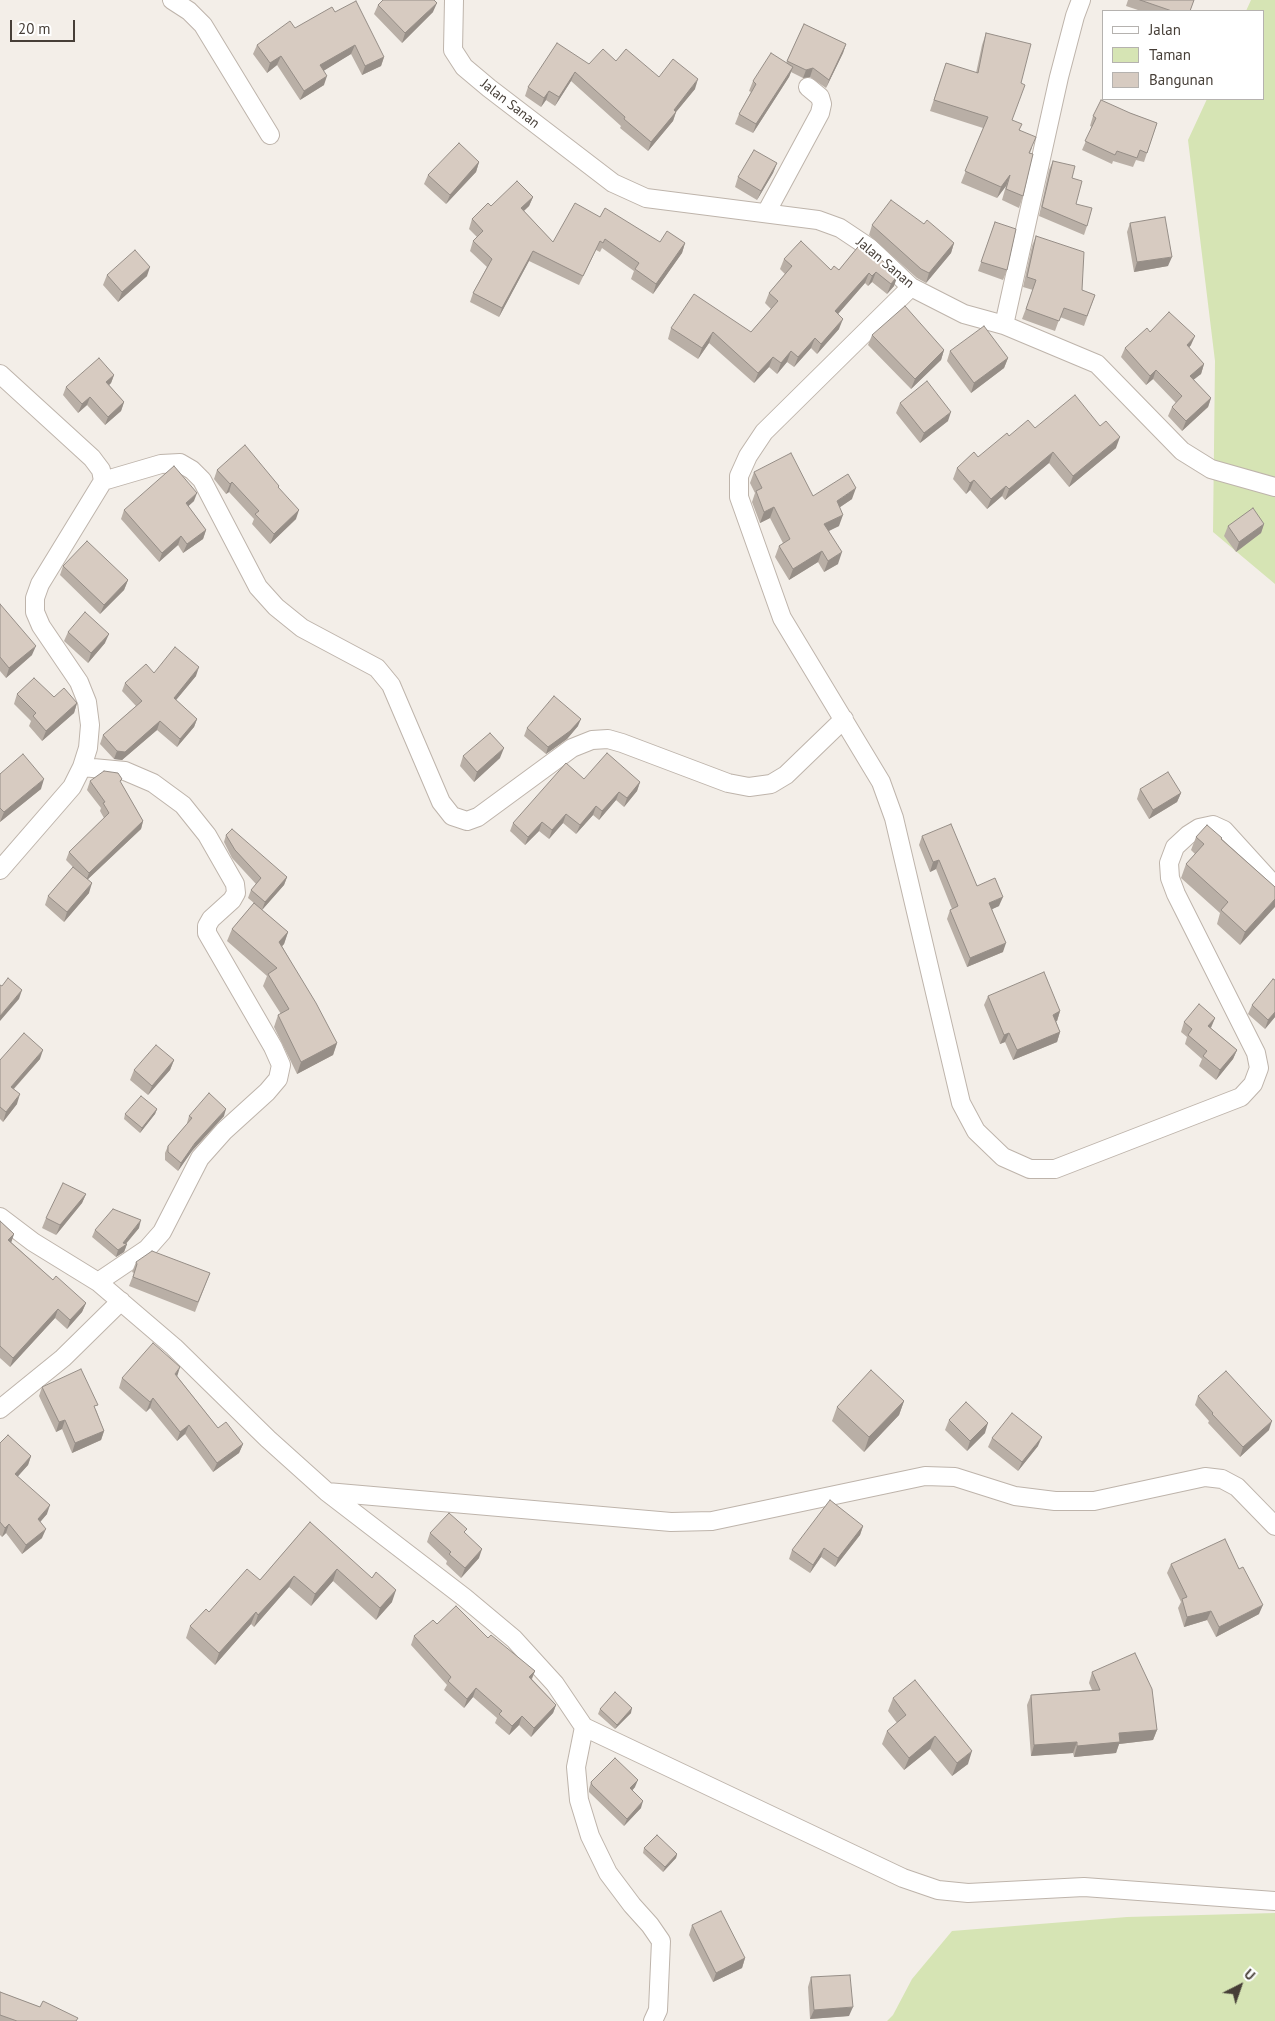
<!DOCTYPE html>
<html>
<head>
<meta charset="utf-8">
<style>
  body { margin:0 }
  #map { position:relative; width:1275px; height:2021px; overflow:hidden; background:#f3eee8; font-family:"PT Sans",sans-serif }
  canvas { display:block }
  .legend { position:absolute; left:1102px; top:10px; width:162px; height:90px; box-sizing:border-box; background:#fff; border:1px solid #b5b2af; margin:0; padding:6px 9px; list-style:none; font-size:15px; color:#463e37 }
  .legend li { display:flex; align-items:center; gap:10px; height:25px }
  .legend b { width:25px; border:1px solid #b5b2af }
  .north { position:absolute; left:1215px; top:1961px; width:50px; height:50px; -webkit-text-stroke:4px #fff; paint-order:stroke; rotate:41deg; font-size:14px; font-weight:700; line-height:20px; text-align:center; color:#463e37 }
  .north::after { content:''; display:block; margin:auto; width:18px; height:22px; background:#463e37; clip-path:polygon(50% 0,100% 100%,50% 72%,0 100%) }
  .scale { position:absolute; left:10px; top:20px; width:65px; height:22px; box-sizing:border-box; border:2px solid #463e37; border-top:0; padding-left:6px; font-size:15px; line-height:18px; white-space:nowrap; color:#463e37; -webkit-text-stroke:4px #fff; paint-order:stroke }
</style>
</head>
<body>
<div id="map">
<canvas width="1275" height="2021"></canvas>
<ul class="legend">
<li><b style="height:6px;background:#fff"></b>Jalan</li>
<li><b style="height:14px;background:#d6e4b4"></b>Taman</li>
<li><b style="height:14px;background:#d7cbc1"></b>Bangunan</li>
</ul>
<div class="north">U</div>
<div class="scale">20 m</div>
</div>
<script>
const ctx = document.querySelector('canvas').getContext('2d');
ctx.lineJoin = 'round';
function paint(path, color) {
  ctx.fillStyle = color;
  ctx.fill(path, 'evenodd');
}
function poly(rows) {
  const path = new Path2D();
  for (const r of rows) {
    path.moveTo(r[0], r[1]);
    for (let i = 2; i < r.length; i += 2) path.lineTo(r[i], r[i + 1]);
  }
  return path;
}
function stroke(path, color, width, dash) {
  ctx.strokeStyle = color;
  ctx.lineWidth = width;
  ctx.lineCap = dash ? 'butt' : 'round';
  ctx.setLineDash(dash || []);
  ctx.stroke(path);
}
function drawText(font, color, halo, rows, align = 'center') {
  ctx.font = font + ' "PT Sans",sans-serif';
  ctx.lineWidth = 4;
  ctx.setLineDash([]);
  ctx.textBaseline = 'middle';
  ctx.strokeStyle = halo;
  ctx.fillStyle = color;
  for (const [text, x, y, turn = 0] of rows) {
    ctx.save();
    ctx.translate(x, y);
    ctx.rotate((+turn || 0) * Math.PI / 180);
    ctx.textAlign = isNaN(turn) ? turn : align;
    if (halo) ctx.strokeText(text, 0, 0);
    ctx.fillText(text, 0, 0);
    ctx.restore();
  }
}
paint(poly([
  [1251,0,1275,0,1275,584,1213,532,1215,361,1188,140,1207,99,1264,99,1264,11,1246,11],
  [1275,1913,1275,2021,887,2021,893,2015,912,1979,952,1931,1127,1917]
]), '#d6e4b4');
const street = poly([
  [172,0,189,11,203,25,270,135],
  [454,0,453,50,464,67,489,88,613,183,646,198,818,220,840,228,870,248,911,287,964,314,1004,325,1097,364,1182,451,1211,469,1275,487],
  [766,213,820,113,822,104,820,97,808,87],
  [911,287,764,432,748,456,739,476,739,497,782,618,881,782,894,818,961,1103,976,1131,1003,1157,1030,1169,1055,1169,1241,1097,1253,1084,1259,1068,1256,1053,1176,894,1170,878,1169,863,1175,847,1188,835,1199,828,1213,825,1224,830,1275,886],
  [1004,325,1059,77,1075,16,1081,0],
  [0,374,92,458,101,470,103,481,40,584,35,598,35,612,41,626,79,682,87,702,90,725,88,748,82,767,72,787,0,870],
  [103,481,161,464,180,463,192,470,202,480,258,587,276,607,302,628,377,668,391,685,441,802,452,816,467,821,478,817,572,748,592,740,608,739,622,743,728,783,749,787,771,784,786,775,844,719],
  [82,767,125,771,153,783,183,805,207,835,235,884,236,893,232,900,211,919,207,926,207,933,273,1047,281,1065,278,1079,267,1092,224,1131,200,1158,162,1232,147,1249,98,1282],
  [0,1217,33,1242,98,1282,174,1347,268,1439,327,1492,465,1598,514,1639,555,1684,584,1727,576,1767,579,1800,590,1836,608,1873,632,1905,650,1925,661,1941,658,2010,653,2021],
  [0,1409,63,1358,121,1301],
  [327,1492,671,1522,712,1521,925,1476,955,1477,1015,1496,1055,1501,1094,1501,1205,1477,1222,1479,1237,1487,1275,1526],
  [584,1727,903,1878,938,1890,968,1893,1084,1887,1275,1901]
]);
stroke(street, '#beb4ab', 20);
stroke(street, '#fff', 18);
paint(poly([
  [1128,0,1194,0,1190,11,1141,11,1126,6],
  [378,5,433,12,402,43,374,14],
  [335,12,384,57,381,66,362,75,351,54,324,70,324,85,300,100,277,65,267,73,253,54,257,45],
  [804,24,846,44,843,53,826,88,810,77,803,78,791,72,789,77,753,133,735,124,739,114,751,92,749,91,753,81,786,63],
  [986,33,1012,120,1020,130,1032,148,1030,153,1023,196,1019,208,1002,200,1006,186,997,198,961,183,983,128,930,111,946,63,976,73,982,45],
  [616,61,659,77,695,89,676,112,673,121,648,151,620,128,621,126,571,81,555,106,546,100,541,107,525,96,528,87,589,64],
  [1130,113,1157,123,1144,162,1136,160,1133,167,1113,161,1112,164,1082,150,1092,127,1090,126,1093,116],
  [1053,161,1076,204,1087,226,1084,235,1039,216,1049,170],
  [479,162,476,172,446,204,424,184,428,175],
  [777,163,773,173,757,200,735,187,738,177],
  [533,197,529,206,524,211,553,242,600,217,660,242,685,243,682,253,653,294,631,279,634,271,602,248,600,252,596,250,579,285,529,261,499,317,470,302,473,293,487,267,470,251,473,241,477,237,469,229,472,219,491,206],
  [995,222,1007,270,1003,280,978,271],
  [1130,223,1168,266,1134,272,1127,232],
  [924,224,954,243,951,253,926,283,917,278,869,235,872,225],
  [1036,236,1082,290,1095,295,1084,326,1060,317,1055,331,1022,319,1033,290,1023,287,1032,246],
  [862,242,894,286,887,294,872,282,868,286,865,283,838,314,839,329,817,354,811,348,794,367,787,362,777,374,769,367,754,383,709,343,698,359,668,339,671,328,751,332,771,309,765,303,769,293,785,274,780,269,784,259,831,270,839,270],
  [107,275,147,276,118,302,103,285],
  [1150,332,1191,345,1189,348,1204,364,1201,374,1193,379,1211,398,1208,407,1182,431,1168,416,1172,407,1176,403,1153,379,1146,385,1121,357,1125,348],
  [872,335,944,350,941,360,911,389,868,345],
  [950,351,1008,358,1004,368,971,393,947,361],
  [114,375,111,383,109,385,124,402,121,411,105,425,87,405,78,413,63,395,66,387],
  [900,403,948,421,920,443,896,413],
  [1035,428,1116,448,1069,487,1049,463,1005,500,1002,496,987,509,970,490,966,494,953,479,957,468,978,457,1009,436],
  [217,470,279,486,278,488,296,519,270,544,252,524,254,519,229,492,226,494,214,479],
  [754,472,813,496,852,499,840,507,839,526,829,531,838,564,824,572,818,562,789,580,775,557,779,546,783,543,770,518,760,523,752,502,755,493,750,483],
  [194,501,188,506,206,530,203,539,183,553,178,545,159,562,121,519,124,510],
  [1264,524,1261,533,1236,552,1224,536,1228,526],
  [63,566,128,580,124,590,100,614,60,575],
  [0,604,32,655,6,678,0,671],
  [68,632,105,643,88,663,64,641],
  [154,673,196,676,176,700,197,719,194,727,177,747,157,730,122,760,114,759,100,744,103,735,136,706,122,691,125,683],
  [17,694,54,697,77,703,74,713,42,741,29,726,31,721,14,704],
  [578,726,567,739,546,754,524,736,527,728],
  [463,756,500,758,474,782,460,766],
  [0,774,41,789,0,822],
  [584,779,640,782,637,791,624,807,616,800,599,820,593,815,576,834,563,823,549,839,539,831,525,845,510,831,513,823],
  [90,781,121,783,143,821,141,829,88,879,89,893,64,922,45,905,48,896,73,867,66,860,69,852,104,818,100,811,101,808,87,790],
  [1140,789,1181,793,1177,802,1149,819,1137,799],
  [226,835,287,877,284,885,262,910,288,932,284,944,282,946,337,1043,333,1055,297,1074,274,1027,278,1015,281,1014,263,986,267,976,227,941,232,929,254,903,248,898,251,890,256,884,232,858,224,842],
  [922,836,999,906,992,909,1003,952,967,967,947,919,950,910,952,909,936,869,930,872,919,845],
  [1196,837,1222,839,1275,887,1240,945,1217,924,1220,913,1181,878,1186,864,1195,854,1191,850],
  [988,996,1060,1011,1057,1021,1056,1021,1060,1032,1057,1042,1013,1060,1005,1042,1000,1044,984,1005],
  [1252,1005,1275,1017,1265,1029,1248,1014],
  [1215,1018,1211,1028,1237,1050,1233,1059,1216,1080,1199,1066,1202,1059,1185,1044,1187,1037,1181,1032,1184,1022],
  [40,1059,14,1089,17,1104,3,1122,0,1119,0,1060],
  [174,1060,170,1070,148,1095,130,1080,134,1070],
  [157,1109,155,1114,140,1133,124,1119,125,1114],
  [189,1116,224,1116,192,1151,178,1171,165,1160,165,1153,168,1146,187,1124,187,1123],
  [86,1194,82,1203,56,1235,42,1228,46,1218],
  [0,1221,14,1234,11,1242,53,1280,86,1303,82,1312,67,1329,55,1318,10,1367,0,1358],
  [139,1228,126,1244,127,1244,124,1252,116,1257,92,1237,95,1230],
  [136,1262,210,1273,195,1312,129,1286,134,1273,132,1272],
  [177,1376,218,1428,243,1444,239,1453,213,1472,185,1434,177,1441,150,1408,146,1412,119,1388,122,1378],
  [42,1387,96,1410,104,1431,101,1440,72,1453,62,1429,56,1432,39,1396],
  [1198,1396,1269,1430,1240,1457,1208,1423,1209,1421,1195,1405],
  [904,1401,899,1415,864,1452,832,1421,837,1407],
  [949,1420,985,1433,967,1451,945,1430],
  [992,1438,1038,1446,1018,1471,988,1447],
  [0,1443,31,1456,28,1465,17,1477,47,1514,40,1522,42,1538,22,1554,6,1533,2,1537,0,1535],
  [310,1522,392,1602,376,1620,333,1581,311,1606,289,1587,254,1627,251,1624,215,1665,186,1638,190,1626,209,1612,260,1580],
  [863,1526,860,1535,835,1567,821,1557,810,1573,789,1559,792,1550],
  [430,1533,465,1534,479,1558,461,1578,446,1564,447,1561,427,1542],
  [1171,1564,1259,1614,1216,1637,1207,1620,1184,1627,1178,1608,1181,1602,1167,1573],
  [437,1624,488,1638,535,1671,532,1679,556,1705,553,1713,531,1737,519,1725,509,1735,495,1723,497,1718,473,1697,464,1708,444,1690,447,1685,411,1645,414,1636],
  [1092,1672,1157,1730,1153,1740,1119,1744,1116,1753,1074,1757,1073,1753,1031,1756,1027,1705,1031,1695,1092,1690,1089,1683],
  [893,1698,968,1764,952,1776,930,1749,904,1770,882,1744,887,1731,897,1723,888,1711],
  [600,1709,631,1713,615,1729,598,1714],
  [591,1782,635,1787,632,1791,641,1808,624,1826,589,1792,589,1789],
  [644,1848,677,1854,676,1858,663,1872,643,1853],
  [692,1925,745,1958,742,1968,713,1982,689,1935],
  [811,1977,849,2016,810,2019,808,1987],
  [0,1992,40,2007,77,2021,0,2021]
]), '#b9afa6');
paint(poly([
  [437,3,433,12,402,43,405,33],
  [846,44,843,53,826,88,829,80],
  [355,45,351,54,317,75,320,65],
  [281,56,277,65,267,73,270,63],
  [384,57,381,66,362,75,365,66],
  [793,67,789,77,753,133,756,124],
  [813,68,810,77,803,78,806,70],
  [575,72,571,81,555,106,559,97],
  [327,76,324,85,300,100,304,91],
  [698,79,695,89,676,112,673,121,648,151,651,142,674,110],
  [549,91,546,100,541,107,544,98],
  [479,162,476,172,446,204,450,195],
  [777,163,773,173,757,200,761,191],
  [1010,175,1006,186,997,198,1001,187],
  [533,197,529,206,517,217,521,208],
  [685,243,682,253,653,294,656,284],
  [954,243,951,253,926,283,929,273],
  [533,251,529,261,499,317,502,308],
  [1172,257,1168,266,1134,272,1137,262],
  [150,267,147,276,118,302,122,292],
  [876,272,872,282,868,286,872,276],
  [869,273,865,283,831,322,835,311],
  [898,275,894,286,887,294,891,284],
  [843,319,839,329,817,354,821,344],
  [713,332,709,343,698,359,702,348],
  [1195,336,1191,345,1183,354,1187,345],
  [815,338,811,348,794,367,798,357],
  [944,350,941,360,911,389,915,379],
  [791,351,787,362,777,374,781,363],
  [773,357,769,367,754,383,758,373],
  [1008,358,1004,368,971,393,974,383],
  [1204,364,1201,374,1187,385,1190,376],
  [1156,370,1153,379,1146,385,1150,376],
  [114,375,111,383,103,391,106,382],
  [90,397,87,405,78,413,82,404],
  [1211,398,1208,407,1182,431,1186,421],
  [124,402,121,411,105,425,108,417],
  [951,412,948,421,920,443,924,433],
  [1120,437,1116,448,1069,487,1073,476],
  [1053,452,1049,463,1005,500,1009,489],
  [974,480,970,490,966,494,970,483],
  [232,482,229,492,226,494,230,484],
  [1006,486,1002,496,987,509,991,499],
  [856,488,852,499,833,512,837,501],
  [197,493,194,501,182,512,186,503],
  [774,507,770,518,760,523,764,512],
  [299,510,296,519,270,544,274,534],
  [843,515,839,526,820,535,824,524],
  [1264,524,1261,533,1236,552,1239,542],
  [206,530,203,539,183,553,187,544],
  [181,536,178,545,159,562,162,553],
  [822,551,818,562,789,580,793,569],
  [842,552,838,564,824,572,828,561],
  [128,580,124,590,100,614,104,605],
  [109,634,105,643,88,663,91,653],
  [36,646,32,655,6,678,9,668],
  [199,667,196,676,171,706,174,698],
  [77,703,74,713,42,741,46,731],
  [197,719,194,727,177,747,180,739],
  [581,719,578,726,567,739,546,754,548,747],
  [160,721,157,730,122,760,114,759,117,751],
  [504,748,500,758,474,782,477,772],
  [44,779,41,789,0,822,4,812],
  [640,782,637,791,624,807,627,798],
  [619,792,616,800,599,820,602,811],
  [1181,793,1177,802,1149,819,1153,810],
  [596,806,593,815,576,834,580,825],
  [566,814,563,823,549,839,552,830],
  [143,821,141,829,86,881,89,873],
  [542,822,539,831,525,845,528,837],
  [939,860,936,869,930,872,933,862],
  [287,877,284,885,262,910,265,902],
  [92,883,89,893,64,922,67,912],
  [1003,897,999,906,986,912,989,903],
  [1275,899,1275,907,1240,945,1245,932],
  [288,932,284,944,275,954,279,942],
  [1006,943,1003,952,967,967,970,958],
  [22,990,19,999,0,1021,0,1016],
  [1060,1011,1057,1021,1049,1024,1053,1015],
  [1275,1012,1275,1017,1265,1029,1268,1020],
  [1215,1018,1211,1027,1204,1036,1208,1026],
  [1060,1032,1057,1042,1013,1060,1017,1050],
  [1009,1033,1005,1042,1000,1044,1004,1035],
  [337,1043,333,1055,297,1074,301,1062],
  [43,1050,40,1059,7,1096,11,1087],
  [1237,1050,1233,1059,1216,1080,1220,1070],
  [174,1060,170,1070,148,1095,152,1086],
  [20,1094,17,1104,3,1122,6,1112],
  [157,1109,155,1114,140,1133,142,1128],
  [226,1109,224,1116,192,1151,178,1171,181,1163,195,1143],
  [86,1194,82,1203,56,1235,60,1225],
  [141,1220,139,1228,123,1247,127,1244,124,1252,116,1257,118,1250,123,1243],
  [14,1234,11,1243,8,1240],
  [86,1303,82,1312,67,1329,70,1320],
  [58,1309,55,1318,10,1367,13,1358],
  [180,1367,177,1377,175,1374],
  [153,1398,150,1408,146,1412,150,1402],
  [904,1401,899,1415,864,1452,869,1437],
  [65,1420,62,1429,56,1432,59,1422],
  [1272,1421,1269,1430,1240,1457,1243,1447],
  [988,1423,985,1433,967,1451,970,1441],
  [189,1425,185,1434,177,1441,180,1432],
  [104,1431,101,1440,72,1453,75,1443],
  [1042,1437,1038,1446,1018,1471,1022,1462],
  [243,1444,239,1453,213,1472,217,1463],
  [31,1456,28,1465,12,1483,15,1474],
  [50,1505,47,1514,35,1528,38,1519],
  [9,1524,6,1533,2,1537,5,1528],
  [863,1526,860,1535,835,1567,838,1558],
  [46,1529,42,1538,22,1554,26,1545],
  [824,1548,821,1557,810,1573,813,1565],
  [482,1549,479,1558,461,1578,465,1568],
  [337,1569,333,1581,311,1606,315,1594],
  [294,1576,289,1587,254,1627,258,1615],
  [396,1590,392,1602,376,1620,380,1608],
  [1263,1605,1259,1614,1216,1637,1219,1627],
  [1211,1611,1207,1620,1184,1627,1187,1617],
  [256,1612,251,1624,215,1665,219,1653],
  [535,1671,531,1680,529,1677],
  [476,1688,473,1697,464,1708,467,1699],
  [556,1705,553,1713,531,1737,534,1728],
  [632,1708,631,1713,615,1729,617,1725],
  [522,1716,519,1725,509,1735,512,1726],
  [1157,1730,1153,1740,1119,1744,1116,1753,1074,1757,1077,1746,1119,1733],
  [935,1736,930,1749,904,1770,909,1758],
  [1077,1742,1073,1753,1031,1756,1034,1745],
  [972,1751,968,1764,952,1776,957,1763],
  [638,1780,635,1787,627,1796,630,1788],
  [643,1801,641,1808,624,1826,627,1819],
  [677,1854,676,1858,663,1872,665,1867],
  [745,1958,742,1968,713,1982,716,1973],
  [853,2007,849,2016,810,2019,814,2010]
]), '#968e87');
const building = poly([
  [383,0,434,0,437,3,405,33,378,5,383,0],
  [1140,0,1194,0,1190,11,1172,11,1140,0],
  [356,1,384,57,365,66,355,45,320,65,327,76,304,91,281,56,270,63,257,45,290,21,295,28,332,7,335,12,356,1],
  [804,24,846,44,829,80,813,68,806,70,787,61,804,24],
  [986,33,1031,44,1021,83,1025,85,1012,120,1022,124,1019,130,1036,137,1029,153,1033,154,1023,196,1006,189,1010,175,1001,187,965,171,988,117,934,100,946,63,978,73,986,33],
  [557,43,589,64,603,49,616,61,626,49,659,77,673,59,698,79,674,110,676,112,651,142,624,119,625,117,575,72,559,97,549,91,544,98,528,87,557,43],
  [771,53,793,67,756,124,739,114,756,84,753,81,771,53],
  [1101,100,1130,113,1157,123,1147,153,1140,150,1137,158,1117,151,1115,155,1085,141,1096,118,1093,116,1101,100],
  [459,143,479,162,450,195,428,175,459,143],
  [754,150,777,163,761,191,738,177,754,150],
  [1053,161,1075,166,1072,178,1082,181,1076,204,1092,208,1087,226,1042,207,1053,161],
  [517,181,533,197,521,208,553,242,575,203,600,217,605,208,660,242,667,231,685,243,656,284,635,269,639,263,605,239,603,243,600,241,583,276,533,251,502,308,473,293,492,259,473,241,483,231,472,219,488,203,491,206,517,181],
  [891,200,924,224,927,220,954,243,929,273,921,269,872,225,891,200],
  [1165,217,1172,257,1137,262,1130,223,1165,217],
  [995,222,1016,229,1007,270,981,262,995,222],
  [1036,236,1084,252,1082,290,1095,295,1087,316,1064,308,1059,321,1026,309,1036,280,1027,277,1036,236],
  [801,241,831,270,834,266,839,270,862,242,898,275,891,284,876,272,872,276,869,273,835,311,843,319,821,344,815,338,798,357,791,351,781,363,773,357,758,373,713,332,702,348,671,328,694,294,751,332,778,301,769,293,792,266,784,259,801,241],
  [135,250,150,267,122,292,107,275,135,250],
  [905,306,944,350,915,379,872,335,905,306],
  [1169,312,1195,336,1187,345,1204,364,1190,376,1211,398,1186,421,1172,407,1182,396,1156,370,1150,376,1125,348,1147,328,1150,332,1169,312],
  [984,326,1008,358,974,383,950,351,984,326],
  [99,358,114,375,106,382,124,402,108,417,90,397,82,404,66,387,99,358],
  [927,381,951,412,924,433,900,403,927,381],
  [1075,395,1100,426,1106,421,1120,437,1073,476,1053,452,1009,489,1006,486,991,499,974,480,970,483,957,468,974,452,978,457,1007,433,1009,436,1028,420,1035,428,1075,395],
  [245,445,279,486,278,487,299,510,274,534,255,514,259,511,232,482,230,484,217,470,245,445],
  [791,453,813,496,848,474,856,488,837,501,843,515,824,524,842,552,828,561,822,551,793,569,779,546,790,539,774,507,764,512,756,491,762,488,754,472,791,453],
  [174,466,197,493,186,503,206,530,187,544,181,536,162,553,124,510,174,466],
  [1253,508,1264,524,1239,542,1228,526,1253,508],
  [87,541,128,580,104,605,63,566,87,541],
  [0,604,36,646,9,668,0,657,0,604],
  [85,612,109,634,91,653,68,632,85,612],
  [175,647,199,667,174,698,197,719,180,739,160,721,125,752,117,751,103,735,142,701,125,683,146,664,154,673,175,647],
  [34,678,54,697,64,688,77,703,46,731,33,716,36,713,17,694,34,678],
  [554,696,581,719,570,731,548,747,527,728,554,696],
  [490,733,504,748,477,772,463,756,490,733],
  [607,753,640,782,627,798,619,792,602,811,596,806,580,825,566,814,552,830,542,822,528,837,513,823,566,763,584,779,607,753],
  [23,754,44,779,4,812,0,808,0,774,23,754],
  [104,771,118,773,122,779,120,781,143,821,89,873,69,852,109,813,103,803,105,802,90,781,104,771],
  [1168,772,1181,793,1153,810,1140,789,1168,772],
  [951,824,977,886,995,878,1003,897,989,903,1006,943,970,958,950,910,958,906,939,860,933,862,922,836,951,824],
  [1207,825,1222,838,1221,839,1275,887,1275,899,1245,932,1221,910,1228,902,1186,864,1204,844,1196,837,1207,825],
  [232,829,287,877,265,902,251,890,261,878,235,850,226,835,232,829],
  [73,867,92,883,67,912,48,896,73,867],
  [254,903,288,932,279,942,316,1003,337,1043,301,1062,278,1015,289,1009,268,974,277,968,232,929,254,903],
  [1044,972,1060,1011,1053,1015,1060,1032,1017,1050,1009,1033,1004,1035,988,996,1044,972],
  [8,978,22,990,0,1016,0,985,2,986,8,978],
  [1273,979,1275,980,1275,1012,1268,1020,1252,1005,1273,979],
  [1199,1004,1215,1018,1208,1026,1237,1050,1220,1070,1203,1056,1207,1051,1188,1035,1192,1029,1184,1022,1199,1004],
  [24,1033,43,1050,11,1087,20,1094,6,1112,0,1107,0,1060,24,1033],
  [156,1045,174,1060,152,1086,134,1070,156,1045],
  [209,1093,226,1109,195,1143,181,1163,168,1152,168,1146,192,1118,189,1116,209,1093],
  [141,1096,157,1109,142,1128,125,1114,141,1096],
  [63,1183,86,1194,60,1225,46,1218,63,1183],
  [113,1209,141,1220,123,1243,127,1244,118,1250,95,1230,113,1209],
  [0,1221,14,1234,8,1240,53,1280,56,1276,86,1303,70,1320,58,1309,13,1358,0,1346,0,1221],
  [152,1251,210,1273,198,1302,133,1277,137,1264,136,1262,152,1251],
  [153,1343,180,1367,175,1374,218,1428,226,1422,243,1444,217,1463,189,1425,180,1432,153,1398,150,1402,122,1378,153,1343],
  [81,1369,98,1405,94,1406,104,1431,75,1443,65,1420,59,1422,42,1387,81,1369],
  [871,1370,904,1401,869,1437,837,1407,871,1370],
  [1226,1371,1272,1421,1243,1447,1212,1414,1213,1413,1198,1396,1226,1371],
  [966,1402,988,1423,970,1441,949,1420,966,1402],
  [1012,1413,1042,1437,1022,1462,992,1438,1012,1413],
  [8,1435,31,1456,15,1474,50,1505,38,1519,46,1529,26,1545,9,1524,5,1528,0,1522,0,1443,8,1435],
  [830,1500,863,1526,838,1558,824,1548,813,1565,792,1550,830,1500],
  [449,1513,467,1529,464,1532,482,1549,465,1568,449,1554,451,1552,430,1533,449,1513],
  [310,1522,372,1578,376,1572,396,1590,380,1608,337,1569,315,1594,294,1576,258,1615,256,1612,219,1653,190,1626,206,1609,209,1612,247,1569,260,1580,310,1522],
  [1225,1539,1239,1569,1243,1567,1263,1605,1219,1627,1211,1611,1187,1617,1182,1599,1187,1597,1171,1564,1225,1539],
  [456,1606,488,1638,491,1635,535,1671,529,1677,556,1705,534,1728,522,1716,512,1726,499,1714,502,1711,476,1688,467,1699,448,1681,451,1677,414,1636,433,1620,437,1624,456,1606],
  [1135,1653,1152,1689,1157,1730,1119,1733,1120,1742,1077,1746,1077,1742,1034,1745,1031,1695,1100,1690,1092,1672,1135,1653],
  [915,1680,972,1751,957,1763,935,1736,909,1758,887,1731,906,1715,893,1698,915,1680],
  [615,1692,632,1708,617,1725,600,1709,615,1692],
  [615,1758,638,1780,630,1788,643,1801,627,1819,592,1785,591,1782,615,1758],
  [657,1835,677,1854,665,1867,644,1848,657,1835],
  [721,1911,745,1958,716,1973,692,1925,721,1911],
  [850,1975,853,2007,814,2010,811,1977,850,1975],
  [0,1992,40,2007,43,2001,78,2018,76,2021,17,2021,0,2015,0,1992]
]);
paint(building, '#d7cbc1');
stroke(building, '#968e87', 1);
drawText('14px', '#463e37', '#fff', [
  ["Jalan Sanan",510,104,38],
  ["Jalan Sanan",885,263,40]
]);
</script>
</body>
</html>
